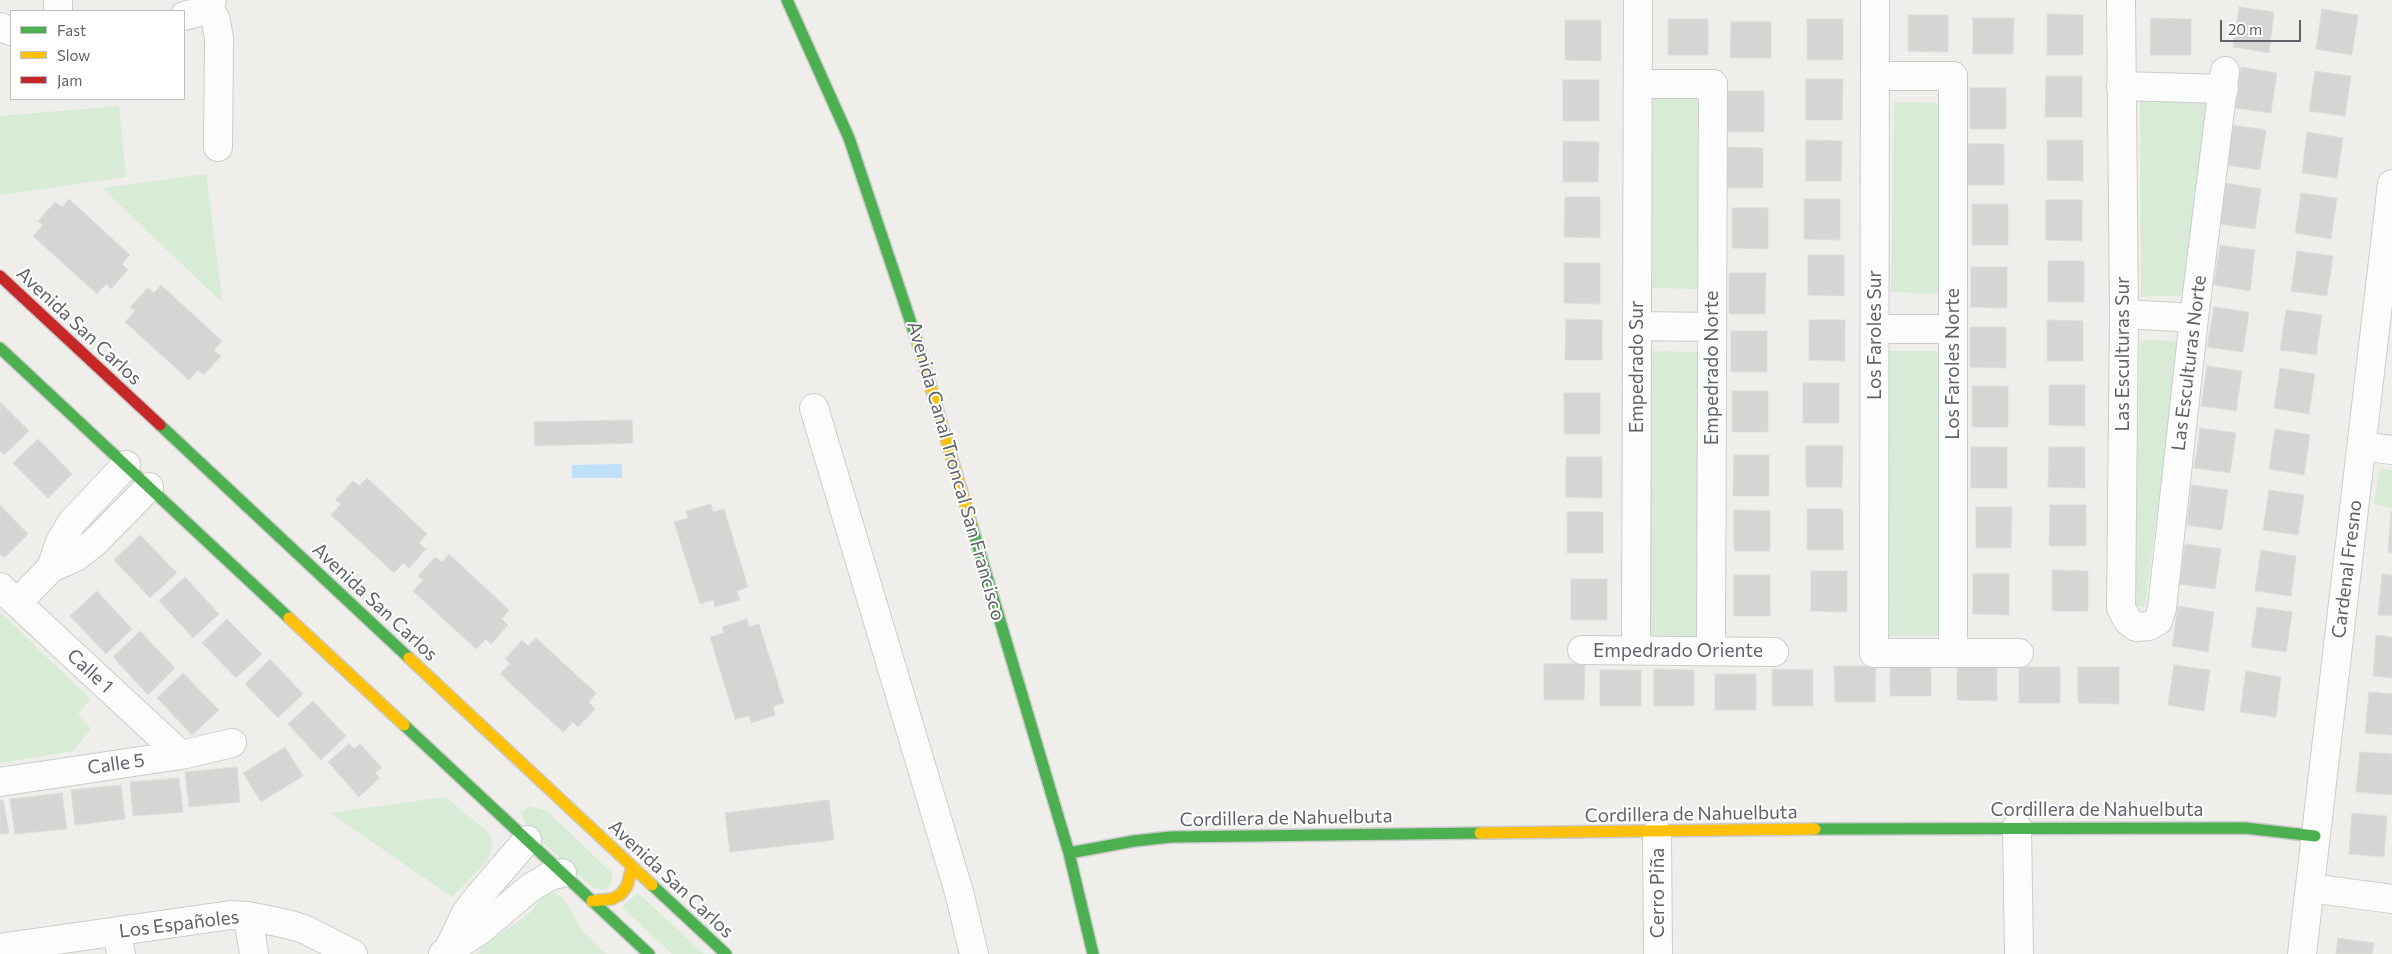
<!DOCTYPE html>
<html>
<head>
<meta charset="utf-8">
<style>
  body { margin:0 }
  #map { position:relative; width:2392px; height:954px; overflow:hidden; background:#efeeea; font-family:Commissioner,sans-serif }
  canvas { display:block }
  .legend { position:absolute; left:10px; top:10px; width:175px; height:90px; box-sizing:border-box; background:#fff; border:1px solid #bfc1c3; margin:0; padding:6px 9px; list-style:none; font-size:15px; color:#5f6368 }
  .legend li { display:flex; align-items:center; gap:10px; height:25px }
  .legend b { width:25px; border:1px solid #bfc1c3 }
  .scale { position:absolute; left:2220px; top:20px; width:81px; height:22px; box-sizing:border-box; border:2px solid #5f6368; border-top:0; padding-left:6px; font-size:15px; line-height:18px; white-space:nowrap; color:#5f6368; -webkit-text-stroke:4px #fff; paint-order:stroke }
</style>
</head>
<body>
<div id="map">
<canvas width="2392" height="954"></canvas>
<ul class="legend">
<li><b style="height:6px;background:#4caf50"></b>Fast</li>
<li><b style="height:6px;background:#ffc107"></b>Slow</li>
<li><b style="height:6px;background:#c62828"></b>Jam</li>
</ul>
<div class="scale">20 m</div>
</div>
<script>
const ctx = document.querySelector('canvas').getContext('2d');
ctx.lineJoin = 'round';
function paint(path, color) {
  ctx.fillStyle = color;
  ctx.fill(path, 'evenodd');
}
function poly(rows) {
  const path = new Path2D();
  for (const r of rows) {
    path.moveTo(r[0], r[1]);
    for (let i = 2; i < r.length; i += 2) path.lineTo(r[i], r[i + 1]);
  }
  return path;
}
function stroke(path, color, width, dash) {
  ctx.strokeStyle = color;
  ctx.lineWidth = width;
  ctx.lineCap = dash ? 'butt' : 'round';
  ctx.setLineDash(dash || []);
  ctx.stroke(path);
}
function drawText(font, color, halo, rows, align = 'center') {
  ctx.font = font + ' Commissioner,sans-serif';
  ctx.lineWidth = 4;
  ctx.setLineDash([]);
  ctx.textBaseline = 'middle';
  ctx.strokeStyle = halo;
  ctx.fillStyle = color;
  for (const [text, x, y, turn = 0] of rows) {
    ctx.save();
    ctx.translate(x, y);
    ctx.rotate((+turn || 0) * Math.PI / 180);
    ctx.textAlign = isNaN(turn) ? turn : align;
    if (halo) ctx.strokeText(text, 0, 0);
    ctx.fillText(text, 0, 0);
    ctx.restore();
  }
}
paint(poly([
  [1653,98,1701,99,1698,289,1649,288],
  [2140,100,2210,103,2187,295,2141,297],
  [1894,102,1943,103,1940,294,1891,292],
  [119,106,126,177,0,195,0,116],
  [206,174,223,303,102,188],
  [2140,340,2179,341,2145,607,2135,606],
  [1648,351,1701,352,1700,637,1646,636],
  [1889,351,1943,351,1941,636,1888,636],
  [2380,468,2392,470,2392,508,2374,504],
  [0,612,90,699,78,714,91,729,73,751,0,763],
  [445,797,488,832,493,842,488,860,452,897,330,813],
  [529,806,547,811,612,873,611,884,606,890,593,888,529,830,521,813],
  [553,892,563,898,583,932,606,954,476,954,485,945,531,912,542,896],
  [638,893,704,954,672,954,622,907]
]), '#d8ebd6');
paint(poly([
  [622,464,622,478,572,478,572,465]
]), '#bfe0f9');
const building = poly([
  [2239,7,2274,12,2269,53,2233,47,2239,7],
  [2322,9,2358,15,2352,55,2316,49,2322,9],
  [2047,14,2083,15,2083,55,2047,55,2047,14],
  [1908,15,1948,15,1948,52,1908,51,1908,15],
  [1973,18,2014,18,2013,54,1973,54,1973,18],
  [2151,18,2191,19,2191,55,2150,55,2151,18],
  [1668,19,1708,19,1708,55,1668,55,1668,19],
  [1807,19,1843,19,1843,60,1807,60,1807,19],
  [1565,20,1601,20,1601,61,1565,60,1565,20],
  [1731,22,1771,22,1771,58,1730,58,1731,22],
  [2241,67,2277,73,2271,113,2235,108,2241,67],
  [2315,71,2351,76,2345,116,2309,111,2315,71],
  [2046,76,2082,76,2082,117,2045,117,2046,76],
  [1806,79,1843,79,1842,120,1806,120,1806,79],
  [1563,80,1599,80,1599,121,1563,121,1563,80],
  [1970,88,2006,88,2006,129,1970,129,1970,88],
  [1728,91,1764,91,1764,132,1728,132,1728,91],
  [2231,125,2266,130,2260,170,2225,165,2231,125],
  [2307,132,2343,138,2337,178,2302,173,2307,132],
  [1806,140,1842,141,1841,181,1806,181,1806,140],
  [2047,140,2083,140,2083,181,2047,180,2047,140],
  [1563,141,1599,142,1598,182,1563,182,1563,141],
  [1968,144,2004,144,2004,185,1968,185,1968,144],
  [1727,147,1763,148,1763,188,1727,188,1727,147],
  [2226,183,2261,189,2255,229,2220,224,2226,183],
  [2301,193,2337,198,2331,239,2295,233,2301,193],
  [1565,197,1600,197,1600,238,1564,237,1565,197],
  [69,199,130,255,122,264,128,270,111,289,106,284,97,294,33,236,43,225,38,221,55,202,62,207,69,199],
  [1804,199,1840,199,1840,240,1804,239,1804,199],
  [2046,200,2082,200,2082,241,2046,240,2046,200],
  [1972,204,2008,204,2008,245,1972,245,1972,204],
  [1732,208,1768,208,1768,249,1732,248,1732,208],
  [2220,245,2255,250,2250,291,2214,285,2220,245],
  [2297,251,2333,256,2327,296,2291,291,2297,251],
  [1808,255,1844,255,1844,296,1808,295,1808,255],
  [2048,261,2084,261,2084,302,2048,302,2048,261],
  [1564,263,1600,263,1600,304,1564,303,1564,263],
  [1971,267,2007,267,2007,308,1971,307,1971,267],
  [1729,273,1766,273,1765,314,1729,314,1729,273],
  [161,285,222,341,214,350,221,356,204,375,198,370,189,380,125,322,135,311,130,307,148,288,154,293,161,285],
  [2214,307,2249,312,2243,352,2207,347,2214,307],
  [2286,310,2322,315,2316,355,2280,350,2286,310],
  [1566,319,1602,320,1602,360,1565,360,1566,319],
  [1809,320,1845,320,1845,361,1809,360,1809,320],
  [2047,320,2083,321,2083,361,2047,361,2047,320],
  [1970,327,2006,327,2006,368,1970,367,1970,327],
  [1731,331,1767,331,1767,372,1731,372,1731,331],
  [2207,366,2242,371,2236,411,2201,406,2207,366],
  [2280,368,2315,374,2309,414,2274,408,2280,368],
  [1803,383,1839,383,1839,423,1803,423,1803,383],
  [2049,385,2085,385,2085,426,2049,425,2049,385],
  [1972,386,2008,386,2008,427,1972,427,1972,386],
  [1732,391,1768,391,1768,432,1732,432,1732,391],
  [1564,393,1600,393,1600,434,1564,434,1564,393],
  [0,402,29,431,4,455,0,451,0,402],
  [632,420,633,443,535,446,534,422,632,420],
  [2200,428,2236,433,2230,473,2194,468,2200,428],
  [2275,429,2310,435,2304,475,2269,469,2275,429],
  [38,439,72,474,48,498,13,463,38,439],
  [1806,446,1843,446,1842,487,1806,487,1806,446],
  [1971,447,2007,447,2007,488,1971,488,1971,447],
  [2049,447,2085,447,2085,488,2048,487,2049,447],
  [1734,455,1769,455,1769,496,1733,496,1734,455],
  [1566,457,1602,457,1602,498,1566,497,1566,457],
  [367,478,427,534,419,543,426,549,409,568,403,563,394,573,331,515,341,504,335,500,353,481,359,486,367,478],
  [2192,485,2228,490,2222,530,2187,525,2192,485],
  [2269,490,2304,495,2298,535,2263,530,2269,490],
  [711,504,713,512,724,509,748,587,737,591,740,600,715,607,713,600,700,604,674,522,688,518,686,511,711,504],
  [0,505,28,534,4,558,0,554,0,505],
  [2050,505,2086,505,2086,546,2049,546,2050,505],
  [1976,507,2012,507,2011,548,1976,548,1976,507],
  [1807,509,1843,509,1843,550,1807,550,1807,509],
  [1734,510,1770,511,1770,551,1734,551,1734,510],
  [1567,512,1603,512,1603,553,1567,553,1567,512],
  [2391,512,2392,512,2392,553,2388,552,2391,512],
  [140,535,177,573,150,598,114,560,140,535],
  [2185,544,2221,549,2215,589,2179,584,2185,544],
  [2261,550,2296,556,2291,596,2255,591,2261,550],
  [449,554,509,610,502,619,508,625,491,644,486,639,476,649,413,591,423,580,418,576,435,557,442,562,449,554],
  [2052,570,2088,571,2088,611,2052,611,2052,570],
  [1811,571,1847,571,1847,612,1811,611,1811,571],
  [1973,574,2009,574,2009,615,1973,614,1973,574],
  [2382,574,2392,575,2392,616,2378,615,2382,574],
  [1734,575,1770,575,1770,616,1734,616,1734,575],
  [185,577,219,614,193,638,159,601,185,577],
  [1571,579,1607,579,1607,620,1571,620,1571,579],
  [97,591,132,629,106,654,70,616,97,591],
  [2178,606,2214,612,2208,652,2172,646,2178,606],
  [2257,607,2292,612,2286,652,2251,647,2257,607],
  [227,619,262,654,236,678,202,643,227,619],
  [747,619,749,627,759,624,784,703,773,706,775,715,751,723,749,716,735,719,710,637,724,633,722,627,747,619],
  [140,631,175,668,148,695,113,657,140,631],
  [2376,635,2392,637,2392,678,2373,676,2376,635],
  [536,638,596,693,589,702,595,709,578,727,573,722,563,732,500,674,510,664,505,659,522,640,528,646,536,638],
  [270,659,303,694,278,718,245,684,270,659],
  [1890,660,1931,660,1931,696,1890,696,1890,660],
  [1544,664,1585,664,1584,700,1544,700,1544,664],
  [1957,664,1997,665,1997,701,1957,700,1957,664],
  [2174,665,2210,670,2204,711,2168,705,2174,665],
  [1834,666,1876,666,1875,702,1835,702,1834,666],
  [2019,667,2060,667,2060,703,2019,703,2019,667],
  [2078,667,2119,667,2119,704,2078,703,2078,667],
  [1654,669,1694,670,1694,706,1654,706,1654,669],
  [1772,669,1813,670,1813,706,1772,706,1772,669],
  [1600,670,1641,670,1641,706,1600,706,1600,670],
  [2246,671,2281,677,2276,717,2240,712,2246,671],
  [183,673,219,710,192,735,157,698,183,673],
  [1715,674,1756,674,1756,710,1715,710,1715,674],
  [2369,692,2392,694,2392,735,2365,733,2369,692],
  [313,701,346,736,321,760,288,724,313,701],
  [349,744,354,749,360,744,382,768,375,773,380,778,359,797,328,762,349,744],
  [285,747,303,776,261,802,243,773,285,747],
  [2360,752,2392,754,2392,795,2356,792,2360,752],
  [237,767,240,802,189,807,185,772,237,767],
  [179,778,183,812,133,816,130,782,179,778],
  [121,785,125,819,75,825,71,790,121,785],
  [62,793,67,829,15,834,10,799,62,793],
  [3,800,9,833,0,834,0,801,3,800],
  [829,800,834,840,730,852,725,813,829,800],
  [2352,813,2387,816,2384,857,2349,854,2352,813],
  [2338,938,2374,943,2372,954,2336,954,2338,938]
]);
paint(building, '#d6d5d3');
stroke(building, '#deddd9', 1);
const street = poly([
  [1875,0,1874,653,2019,653],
  [2121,0,2124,314,2121,608,2128,621,2136,627,2149,626,2158,621,2162,608,2194,318,2225,71],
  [209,6,216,20,219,39,218,147],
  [58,11,58,0],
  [184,16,203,11,212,0],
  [0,27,11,31],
  [1875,76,1953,76,1953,653],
  [1638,84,1713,84,1711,651],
  [2121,86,2224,89],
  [2124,314,2194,318],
  [1637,326,1712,327],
  [1875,329,1953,329],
  [814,408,959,892,974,954],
  [2362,446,2392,450],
  [51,568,60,542,72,522,126,465],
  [0,587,181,755],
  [17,603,51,568,76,557,95,542,149,487],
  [1582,650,1774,652],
  [1636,651,1638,0],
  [0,782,181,755,232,743],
  [2017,827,2019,954],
  [1657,833,1658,954],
  [2310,888,2392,899],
  [248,916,254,954],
  [117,931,121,954],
  [0,948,231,915,248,916,287,924,304,929,353,954],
  [448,950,466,913,479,896,527,840],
  [443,954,479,931,530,888,550,876,562,873],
  [2302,954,2392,184]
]);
const fast = poly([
  [787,0,849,138,917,341],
  [0,348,289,618],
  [160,425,409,658],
  [971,523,1069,853,1093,954],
  [404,725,649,954],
  [1815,829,2245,828,2315,836],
  [1069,853,1134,841,1171,837,1480,833],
  [652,885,726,954]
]);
const slow = poly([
  [917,341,971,523],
  [289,618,404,725],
  [409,658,652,885],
  [1480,833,1815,829],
  [592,901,612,899,621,894,627,886,632,867]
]);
const jam = poly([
  [0,276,160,425]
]);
stroke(street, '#cbcccc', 30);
stroke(fast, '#cacacb', 14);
stroke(slow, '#cacacb', 14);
stroke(jam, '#cacacb', 14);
stroke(street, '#fdfcfc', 28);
stroke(fast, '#4caf50', 11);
stroke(slow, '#ffc107', 11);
stroke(jam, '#c62828', 11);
drawText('19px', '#5f6368', '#fff', [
  ["Avenida San Carlos",79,326,43],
  ["Los Faroles Sur",1875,335,-90],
  ["Las Esculturas Sur",2123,354,-90],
  ["Las Esculturas Norte",2189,363,-83],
  ["Los Faroles Norte",1953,364,-90],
  ["Empedrado Sur",1637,367,-90],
  ["Empedrado Norte",1712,368,-90],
  ["Avenida Canal Troncal San Francisco",956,471,74],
  ["Cardenal Fresno",2347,569,-83],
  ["Avenida San Carlos",375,602,43],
  ["Empedrado Oriente",1678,651],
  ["Calle 1",90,671,43],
  ["Calle 5",116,764,-8],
  ["Cordillera de Nahuelbuta",2097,810],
  ["Cordillera de Nahuelbuta",1691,814,-1],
  ["Cordillera de Nahuelbuta",1286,818,-1],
  ["Avenida San Carlos",671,879,43],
  ["Cerro Piña",1658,893,-90],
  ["Los Españoles",179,924,-7]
]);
</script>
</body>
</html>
